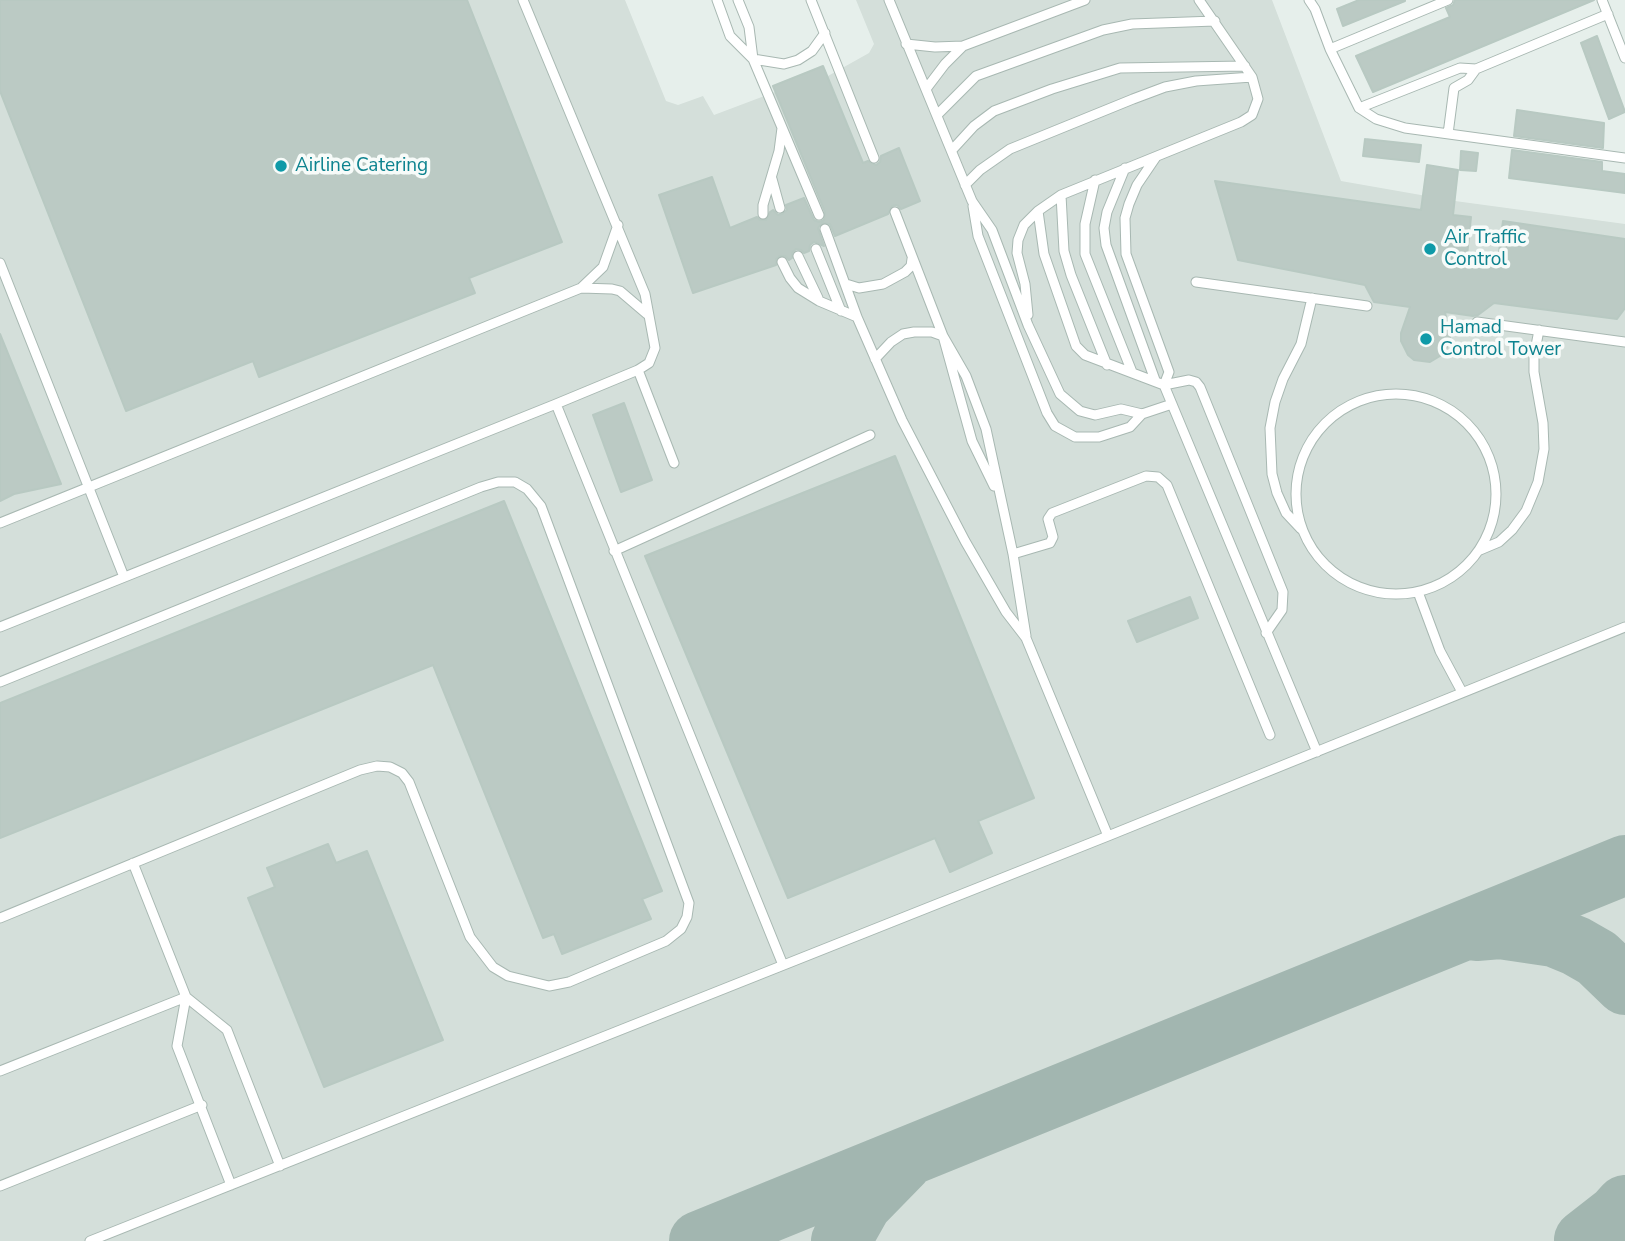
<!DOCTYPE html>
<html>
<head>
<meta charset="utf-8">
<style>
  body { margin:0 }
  canvas { display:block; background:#e6efeb }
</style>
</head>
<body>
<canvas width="1625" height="1241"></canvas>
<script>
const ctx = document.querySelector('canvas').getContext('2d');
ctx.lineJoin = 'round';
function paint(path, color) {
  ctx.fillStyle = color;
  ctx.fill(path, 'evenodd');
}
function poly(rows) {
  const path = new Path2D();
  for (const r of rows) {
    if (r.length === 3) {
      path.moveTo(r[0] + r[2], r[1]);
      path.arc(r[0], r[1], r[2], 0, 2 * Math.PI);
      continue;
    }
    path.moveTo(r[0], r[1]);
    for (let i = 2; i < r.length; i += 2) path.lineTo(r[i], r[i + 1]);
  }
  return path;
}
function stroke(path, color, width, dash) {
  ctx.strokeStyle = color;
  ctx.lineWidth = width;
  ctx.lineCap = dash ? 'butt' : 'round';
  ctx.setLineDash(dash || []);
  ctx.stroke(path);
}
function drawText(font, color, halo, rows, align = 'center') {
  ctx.font = font + ' "Nunito Sans",sans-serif';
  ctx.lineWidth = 7;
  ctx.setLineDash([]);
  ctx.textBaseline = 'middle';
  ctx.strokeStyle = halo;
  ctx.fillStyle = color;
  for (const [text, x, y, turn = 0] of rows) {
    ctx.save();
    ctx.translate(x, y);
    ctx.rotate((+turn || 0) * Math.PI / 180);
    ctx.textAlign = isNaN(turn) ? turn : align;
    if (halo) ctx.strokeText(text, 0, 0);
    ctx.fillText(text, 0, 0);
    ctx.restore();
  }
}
paint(poly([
  [0,0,625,0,666,101,678,105,703,96,714,115,775,92,773,86,823,66,828,76,869,53,874,44,856,0,1272,0,1341,181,1455,201,1625,224,1625,1241,0,1241]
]), '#d4dfda');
stroke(poly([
  [1476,931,1500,929,1554,937,1576,946,1597,958,1625,985],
  [1584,1240,1616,1215,1625,1205],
  [699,1241,1625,865],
  [841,1241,862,1204,903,1162]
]), '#a2b6b0', 60);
const building = poly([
  [0,0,467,0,562,242,469,278,475,293,259,377,253,361,126,411,0,91,0,0],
  [1359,0,1405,0,1405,1,1343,26,1337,9,1359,0],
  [1455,0,1594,0,1373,92,1356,56,1450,17,1446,8,1453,5,1455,0],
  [1597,36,1625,112,1609,119,1581,43,1597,36],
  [823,66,863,163,868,161,876,165,880,162,881,156,899,148,920,201,901,209,897,205,892,206,888,214,835,236,830,224,822,223,818,228,824,246,814,242,810,245,809,251,804,253,801,250,796,249,792,253,792,258,789,260,785,256,780,256,776,259,776,265,693,293,659,195,712,177,730,228,757,217,760,220,766,220,770,212,773,210,778,215,782,214,787,210,786,205,804,198,814,220,819,222,824,220,825,212,773,86,823,66],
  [1517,110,1604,123,1603,148,1514,136,1517,110],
  [1365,139,1421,145,1419,162,1363,156,1365,139],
  [1512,150,1602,162,1602,171,1625,174,1625,193,1509,178,1512,150],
  [1461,151,1478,153,1476,171,1460,170,1461,151],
  [1427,165,1458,170,1453,215,1471,217,1467,256,1498,260,1503,221,1625,239,1625,308,1617,319,1494,303,1478,315,1473,316,1445,312,1450,338,1445,353,1430,362,1414,360,1408,355,1401,341,1401,333,1410,307,1374,302,1365,285,1238,260,1215,181,1421,210,1427,165],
  [0,334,61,484,14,494,0,501,0,334],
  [624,403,652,480,621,492,593,415,624,403],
  [895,456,1034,798,978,821,992,853,950,872,935,838,788,898,645,556,895,456],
  [504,501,662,891,642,899,651,919,562,954,554,934,543,938,433,665,0,838,0,703,504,501],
  [1190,597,1198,618,1137,642,1128,621,1190,597],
  [328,844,336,863,367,851,443,1040,324,1087,248,898,275,887,267,868,328,844]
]);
paint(building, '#bbcac4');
stroke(building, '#b8c9c2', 2);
const service = poly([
  [523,0,645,294,655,348,649,363,638,370,556,404],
  [717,0,730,36,753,59,784,64,798,60,812,51,825,33],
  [738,0,749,27,753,59,819,215],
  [811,0,874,158],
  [889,0,972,201,992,230,1028,325,1060,394,1080,411,1095,415,1121,409,1142,414],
  [1309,0,1315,9,1330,49,1359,108,1376,119,1405,128,1625,158],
  [1602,0,1625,58],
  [906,44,935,47,963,46],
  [1330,49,1448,0],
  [926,89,945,64,963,46,1085,0],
  [1359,108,1460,68,1476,69,1608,14],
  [938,114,976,76,1103,30,1132,24,1215,21],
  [1448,134,1454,88,1468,80,1476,69],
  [952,150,974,126,994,111,1052,89,1120,68,1245,66],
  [1156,157,1137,185,1129,204,1125,218,1126,254,1169,372,1164,385,1317,752],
  [1125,168,1107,212,1104,228,1106,245,1155,380],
  [772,179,780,208],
  [1095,180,1085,224,1085,254,1132,372],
  [965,185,980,170,1010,149,1133,99,1165,87,1196,81,1252,77],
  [1061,195,1064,251,1071,275,1107,365],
  [973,206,978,236,1047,413,1055,426,1075,437,1099,437,1130,427,1142,414,1172,404],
  [1038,211,1044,254,1076,346,1085,355,1164,385,1189,380,1196,382,1200,387,1283,592,1282,610,1266,633],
  [895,212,943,336,972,441,994,486],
  [763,214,763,205,779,151,782,128],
  [825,229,857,317,902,420,965,541,1006,612,1026,638,1108,836],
  [816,249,841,311],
  [798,256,818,298],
  [782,262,790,278,798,288,819,301,857,317],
  [0,263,124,577],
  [1196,282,1367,306],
  [846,284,859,288,883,284,905,272,911,266,912,259],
  [581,288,612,289,620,291,647,314],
  [1028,315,1025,284,1017,253,1018,240,1024,225,1038,211,1061,195,1241,122,1252,115,1258,99,1252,77,1199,0],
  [1477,322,1625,342],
  [875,359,891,342,903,334,914,332,932,332,943,336,966,376,986,429,1013,554,1026,636],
  [638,370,674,463],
  [1396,494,100],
  [0,523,581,288,603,267,618,225],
  [1301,529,1286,513,1277,493,1272,474,1270,428,1275,402,1283,379,1301,344,1312,298],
  [1480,550,1499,542,1512,530,1526,511,1538,482,1544,449,1543,423,1534,372,1534,356,1539,330],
  [614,551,870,435],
  [1013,554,1050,543,1053,537,1048,519,1052,513,1146,476,1158,477,1167,485,1270,735],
  [1418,592,1440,651,1462,692],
  [0,627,556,404,783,965],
  [0,682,481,487,498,482,515,482,527,489,541,506,689,903,687,917,681,929,666,941,569,982,549,986,508,976,493,967,470,937,409,782,402,773,390,767,377,766,360,770,0,918],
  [133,863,186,997,227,1030,280,1166],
  [186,997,177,1046,231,1185],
  [0,1071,186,997],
  [0,1186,202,1105],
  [90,1241,1108,836,1625,627]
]);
stroke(service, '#a8b8b2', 11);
stroke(service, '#fff', 9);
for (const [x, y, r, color] of [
  [281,166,7,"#0f9aa8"],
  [1430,249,7,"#0f9aa8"],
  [1426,339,7,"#0f9aa8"]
]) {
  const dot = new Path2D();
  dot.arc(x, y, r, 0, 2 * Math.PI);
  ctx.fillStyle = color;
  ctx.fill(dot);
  stroke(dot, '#f7fbf9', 2.5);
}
drawText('19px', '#0d838f', '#f7fbf9', [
  ["Airline Catering",295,166],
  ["Air Traffic",1444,238],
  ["Control",1444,260],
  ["Hamad",1440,328],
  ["Control Tower",1440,350]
], 'left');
</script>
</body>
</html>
